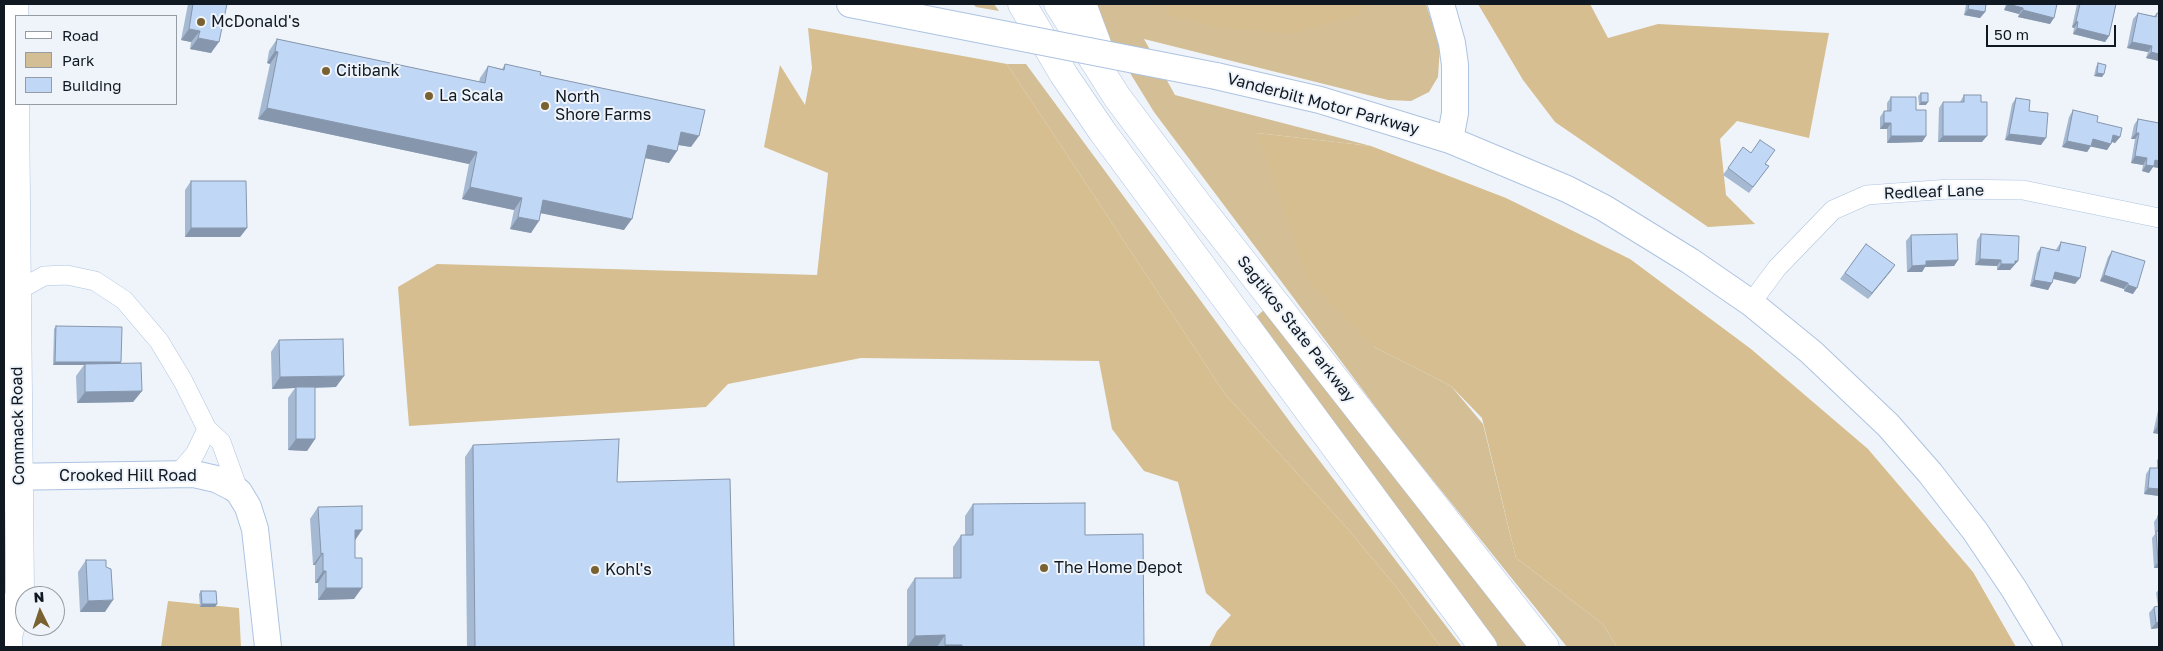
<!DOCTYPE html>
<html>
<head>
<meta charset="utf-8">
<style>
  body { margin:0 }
  #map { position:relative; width:2163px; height:651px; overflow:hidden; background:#eff4fa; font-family:"Golos Text",sans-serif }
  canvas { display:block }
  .frame { position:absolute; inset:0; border:5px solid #101822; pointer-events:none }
  .legend { position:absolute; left:15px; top:15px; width:162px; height:90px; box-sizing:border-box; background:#eff4fa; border:1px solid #969ca4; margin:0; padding:6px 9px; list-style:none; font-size:15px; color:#101822 }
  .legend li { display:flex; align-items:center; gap:10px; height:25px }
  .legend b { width:25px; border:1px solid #969ca4 }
  .north { position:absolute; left:15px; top:586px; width:50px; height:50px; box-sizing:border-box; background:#eff4fa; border:1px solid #969ca4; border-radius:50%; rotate:356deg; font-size:14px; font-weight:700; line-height:20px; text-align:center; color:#101822 }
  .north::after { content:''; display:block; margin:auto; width:18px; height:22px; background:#796131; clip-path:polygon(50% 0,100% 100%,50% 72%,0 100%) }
  .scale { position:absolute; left:1986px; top:25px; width:130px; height:22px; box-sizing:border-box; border:2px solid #101822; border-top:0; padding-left:6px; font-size:15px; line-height:18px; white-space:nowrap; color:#101822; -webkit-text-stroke:4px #eff4fa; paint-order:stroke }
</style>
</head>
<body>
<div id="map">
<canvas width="2163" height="651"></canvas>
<div class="frame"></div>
<ul class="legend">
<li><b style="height:6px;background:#fff"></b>Road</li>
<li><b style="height:14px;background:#d3be96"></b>Park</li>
<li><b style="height:14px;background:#c0d7f5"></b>Building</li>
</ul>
<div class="north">N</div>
<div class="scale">50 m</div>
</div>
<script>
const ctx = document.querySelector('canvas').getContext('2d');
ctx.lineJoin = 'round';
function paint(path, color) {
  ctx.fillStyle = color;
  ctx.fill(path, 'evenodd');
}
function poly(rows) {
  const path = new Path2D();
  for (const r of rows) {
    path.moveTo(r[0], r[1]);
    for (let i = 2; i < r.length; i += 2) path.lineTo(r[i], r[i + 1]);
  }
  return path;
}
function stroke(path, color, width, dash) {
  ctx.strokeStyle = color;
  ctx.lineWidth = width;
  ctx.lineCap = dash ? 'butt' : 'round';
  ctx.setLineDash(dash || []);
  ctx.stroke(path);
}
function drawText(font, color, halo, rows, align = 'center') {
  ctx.font = font + ' "Golos Text",sans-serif';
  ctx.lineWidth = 4;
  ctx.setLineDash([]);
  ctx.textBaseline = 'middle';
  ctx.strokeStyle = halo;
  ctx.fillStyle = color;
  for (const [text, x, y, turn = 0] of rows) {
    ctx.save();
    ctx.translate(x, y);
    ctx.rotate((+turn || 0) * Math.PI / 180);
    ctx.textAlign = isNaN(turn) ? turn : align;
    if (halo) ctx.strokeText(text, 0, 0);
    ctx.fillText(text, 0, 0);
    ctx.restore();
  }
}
paint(poly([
  [973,4,994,4,999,11,976,7],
  [1093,4,1426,4,1440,47,1438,77,1429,92,1411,101,1388,100,1144,39,1175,95,1371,146,1257,133,1374,347,1451,386,1483,424,1516,558,1603,624,1617,647,1567,647,1395,433,1154,112,1098,21],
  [1007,64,1026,64,1296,430,1462,647,1441,647,1397,588,1347,528,1225,394],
  [1266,308,1529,647,1498,647,1255,318]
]), '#d3be96');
paint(poly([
  [1164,4,1367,4,1356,16,1289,34,1217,27,1170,16],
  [1478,4,1590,4,1608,38,1658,24,1829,33,1809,138,1737,121,1720,139,1726,195,1755,224,1708,227,1555,122,1523,80],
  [808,28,1007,64,1225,394,1347,528,1397,588,1441,647,1209,647,1217,631,1231,615,1206,593,1178,482,1144,471,1112,429,1099,361,861,358,728,384,706,407,409,426,398,287,437,264,817,275,828,173,764,147,780,65,805,105,812,68],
  [1257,133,1371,146,1506,198,1630,259,1751,349,1868,449,1973,572,2016,647,1617,647,1603,624,1516,558,1482,418,1451,386,1374,347,1307,280],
  [168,601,239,608,241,647,161,647]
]), '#d6be90');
const street = poly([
  [17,291,44,276,67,275,95,281,124,300,159,341,183,381,207,429,221,442,239,492],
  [1751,303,1777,268,1833,210,1867,195,1950,189,2023,190,2159,218],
  [178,474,195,454,207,429]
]);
const secondary = poly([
  [850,4,921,18],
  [1441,4,1452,43,1455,65,1455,113,1450,140],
  [1216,76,1320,100,1450,140,1567,189,1604,208,1690,261,1751,303,1811,352,1888,425,1930,473,1975,531,2014,589,2049,647],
  [4,477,194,474,216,479,232,487,239,492,248,507,255,529,268,647]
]);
const primary = poly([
  [8,647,8,636,20,593,14,4]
]);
const highway = poly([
  [1022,4,1064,75,1102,131,1483,647],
  [1058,4,1117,97,1196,202,1545,647],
  [1082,4,1097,44]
]);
stroke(street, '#adc3e1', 20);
stroke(secondary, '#adc3e1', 28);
stroke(primary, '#adc3e1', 29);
stroke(highway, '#adc3e1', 29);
stroke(street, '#fff', 19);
stroke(secondary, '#fff', 26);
stroke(primary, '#fff', 28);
stroke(highway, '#fff', 28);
const secondaryBridge = poly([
  [921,18,1216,76]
]);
stroke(secondaryBridge, '#adc3e1', 28, []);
stroke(secondaryBridge, '#fff', 26);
paint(poly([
  [188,4,227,4,211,53,190,49,191,42,181,40],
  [1962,4,1986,4,1985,12,1980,18,1964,15,1966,5],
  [2006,4,2057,4,2050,24,2018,17,2019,14,2004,10],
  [2077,4,2116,4,2109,36,2105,42,2073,34,2074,28,2072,27],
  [2138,13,2154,16,2157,13,2159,13,2159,61,2146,58,2148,52,2127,48,2133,19],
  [277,39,479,82,480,78,488,66,502,69,505,64,540,75,691,147,678,145,677,151,669,163,645,158,624,230,541,213,531,233,510,229,514,210,462,199,469,164,258,119,270,64,267,63,269,51],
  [2098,63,2104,74,2102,77,2094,76,2096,67],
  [1921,93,1926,105,1919,105,1918,96],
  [1964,95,1982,142,1938,142,1939,108,1943,102,1960,102],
  [1891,97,1916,110,1926,136,1922,142,1887,143,1887,129,1880,129,1880,117,1884,111,1887,111,1887,103],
  [2016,98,2029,111,2041,145,2005,140,2012,104],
  [2073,110,2097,122,2120,137,2115,143,2112,142,2107,150,2091,146,2087,152,2062,147,2069,117],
  [2138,119,2159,123,2159,168,2153,167,2149,173,2142,171,2143,165,2131,163,2135,139,2131,139,2134,125],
  [1743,147,1769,166,1749,193,1723,175],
  [191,181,247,228,240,237,185,237,185,190],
  [1981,234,2018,261,2010,270,1997,270,1997,266,1975,265,1977,240],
  [1911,235,1958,260,1954,266,1925,267,1922,272,1907,272,1906,241],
  [2061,242,2075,284,2053,279,2048,290,2030,286,2037,253,2041,247,2056,250,2057,248],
  [1866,244,1895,265,1868,299,1840,279],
  [2112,251,2133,294,2124,291,2124,289,2100,281,2108,257],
  [56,326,121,362,121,363,142,391,133,402,77,403,76,376,84,365,53,365,54,329],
  [279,340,336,387,315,388,315,439,307,451,288,450,288,398,295,388,272,389,271,352],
  [2159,406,2159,434,2153,433],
  [473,445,617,482,734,647,467,647,465,457],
  [2159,458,2159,496,2144,494,2146,474,2150,468,2157,468,2157,460],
  [973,504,1085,535,1144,647,907,647,907,590,915,578,953,578,953,547,961,535,965,535,965,516],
  [318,507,355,540,354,599,318,600,318,583,315,583,315,565,313,565,310,519],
  [2158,516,2159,516,2159,568,2154,568,2152,538,2155,534,2154,522],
  [86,560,105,612,80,612,78,572],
  [2159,589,2159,628,2151,629,2149,613,2154,607,2158,606,2156,593],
  [201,591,217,604,215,607,200,607,199,594]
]), '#a5b9d3');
paint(poly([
  [2008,4,2023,8,2019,14,2004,10],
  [1968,9,1985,12,1980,18,1964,15],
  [2023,10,2054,18,2050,24,2018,17],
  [2076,21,2078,22,2074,28,2072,27],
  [2077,28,2109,36,2105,42,2073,34],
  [189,29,200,31,191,42,181,40],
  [198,38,219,42,211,53,190,49],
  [2132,42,2152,46,2148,52,2127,48],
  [275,51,278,52,270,64,267,63],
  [2151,52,2159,54,2159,61,2146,58],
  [2097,73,2104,74,2102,77,2094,76],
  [1921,102,1928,102,1926,105,1919,105],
  [267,108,477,152,469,164,258,119],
  [1884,123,1891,123,1887,129,1880,129],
  [681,132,699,136,691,147,673,144],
  [2136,133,2139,133,2135,139,2131,139],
  [2009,134,2046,138,2041,145,2005,140],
  [2113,135,2120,137,2115,143,2109,141],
  [1891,136,1926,136,1922,142,1887,143],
  [1943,136,1987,136,1982,142,1938,142],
  [2093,139,2111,144,2107,150,2088,146],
  [2067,141,2091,146,2087,152,2062,147],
  [648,145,677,151,669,163,640,157],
  [2135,156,2147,158,2143,165,2131,163],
  [2155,160,2159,161,2159,168,2153,167,2149,173,2142,171,2146,165],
  [470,187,522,198,514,210,462,199],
  [543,200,632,219,624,230,535,212],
  [518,217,539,221,531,233,510,229],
  [191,228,247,228,240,237,185,237],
  [1980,259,2001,260,1997,266,1975,265],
  [1958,260,1954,266,1925,267,1922,272,1907,272,1912,266,1926,261],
  [2015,261,2018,261,2010,270,1997,270,2001,264],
  [1895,265,1891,271,1868,299,1872,293],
  [2055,272,2080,278,2075,284,2050,278],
  [2104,275,2128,283,2124,289,2100,281],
  [2034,280,2052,283,2048,290,2030,286],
  [2128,285,2137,288,2133,294,2124,291],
  [55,362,121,362,119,365,53,365],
  [344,376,336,387,296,388,296,387,295,388,272,389,280,377],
  [142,391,133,402,77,403,85,392],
  [2157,427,2159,427,2159,434,2153,433],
  [296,439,315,439,307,451,288,450],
  [2148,488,2159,489,2159,496,2144,494],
  [355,530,362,530,354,542],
  [323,553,315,565,313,565,321,554],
  [2158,562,2159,562,2159,568,2154,568],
  [323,571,326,571,318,583,315,583],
  [326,588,362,588,354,599,318,600],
  [113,600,105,612,80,612,88,601],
  [202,604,217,604,215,607,200,607],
  [2159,622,2159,628,2151,629,2156,623],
  [945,635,937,647,907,647,915,636],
  [945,645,962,645,960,647,944,647]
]), '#8696ac');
const building = poly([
  [193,4,227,4,219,42,198,38,200,31,189,29,193,4],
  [1969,4,1986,4,1985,12,1968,9,1969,4],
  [2008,4,2057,4,2054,18,2023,10,2023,8,2008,4],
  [2080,4,2116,4,2109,36,2077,28,2078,22,2076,21,2080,4],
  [2138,13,2156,17,2157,13,2159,13,2159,54,2151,52,2152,46,2132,42,2138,13],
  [277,39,485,83,488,66,504,70,505,64,541,72,540,75,705,110,699,136,681,132,677,151,648,145,632,219,543,200,539,221,518,217,522,198,470,187,477,152,267,108,278,52,275,51,277,39],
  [2098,63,2106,65,2104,74,2097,73,2098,63],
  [1921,93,1928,93,1928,102,1921,102,1921,93],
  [1964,95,1981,95,1981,102,1987,102,1987,136,1943,136,1943,102,1964,102,1964,95],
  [1891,97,1916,97,1916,110,1926,110,1926,136,1891,136,1891,123,1884,123,1884,111,1891,111,1891,97],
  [2016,98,2030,100,2029,111,2048,113,2046,138,2009,134,2016,98],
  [2073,110,2098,116,2097,122,2122,128,2120,137,2113,135,2111,144,2093,139,2091,146,2067,141,2073,110],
  [2138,119,2159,123,2159,161,2155,160,2154,166,2146,165,2147,158,2135,156,2139,133,2136,133,2138,119],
  [1760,140,1775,150,1765,164,1769,166,1753,187,1728,168,1743,147,1751,153,1760,140],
  [191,181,246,181,247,228,191,228,191,181],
  [1957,234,1958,260,1926,261,1926,265,1912,266,1911,235,1957,234],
  [1981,234,2019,236,2018,261,2015,261,2015,264,2001,264,2001,260,1980,259,1981,234],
  [2061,242,2086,247,2080,278,2055,272,2052,283,2034,280,2041,247,2059,251,2061,242],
  [1866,244,1895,265,1872,293,1845,273,1866,244],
  [2112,251,2145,261,2137,288,2128,285,2128,283,2104,275,2112,251],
  [56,326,122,327,121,362,55,362,56,326],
  [343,339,344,376,280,377,279,340,343,339],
  [141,363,142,391,85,392,85,364,141,363],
  [296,387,315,387,315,439,296,439,296,387],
  [2159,418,2159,427,2157,427,2159,418],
  [619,439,617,482,730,479,734,647,475,647,473,445,619,439],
  [2150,468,2159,468,2159,489,2148,488,2150,468],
  [1085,503,1085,535,1143,534,1144,647,962,647,962,645,945,645,945,635,915,636,915,578,961,578,961,535,973,535,973,504,1085,503],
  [362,506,362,530,355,530,355,558,362,558,362,588,326,588,326,571,323,571,323,553,321,554,318,507,362,506],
  [2158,516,2159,516,2159,562,2158,562,2156,531,2159,531,2158,516],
  [86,560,106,560,106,567,111,569,113,600,88,601,86,560],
  [201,591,216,591,217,604,202,604,201,591],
  [2159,606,2159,622,2156,623,2154,607,2159,606]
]);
paint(building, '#c0d7f5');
stroke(building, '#8696ac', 1);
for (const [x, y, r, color] of [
  [201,22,5,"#796131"],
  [326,71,5,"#796131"],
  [429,96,5,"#796131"],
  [545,106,5,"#796131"],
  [1044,568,5,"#796131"],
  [595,570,5,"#796131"]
]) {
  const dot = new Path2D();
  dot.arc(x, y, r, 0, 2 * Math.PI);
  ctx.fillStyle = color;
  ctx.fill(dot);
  stroke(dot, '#eff4fa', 2);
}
drawText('16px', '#101822', '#eff4fa', [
  ["McDonald's",211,22],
  ["Citibank",336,71],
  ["La Scala",439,96],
  ["North",555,97],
  ["Shore Farms",555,115],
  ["The Home Depot",1054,568],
  ["Kohl's",605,570]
], 'left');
drawText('16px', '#101822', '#eff4fa', [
  ["Vanderbilt Motor Parkway",1323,104,15],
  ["Redleaf Lane",1934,192,-2],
  ["Sagtikos State Parkway",1296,329,52],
  ["Commack Road",18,426,-91],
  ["Crooked Hill Road",128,476]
]);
</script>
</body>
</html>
